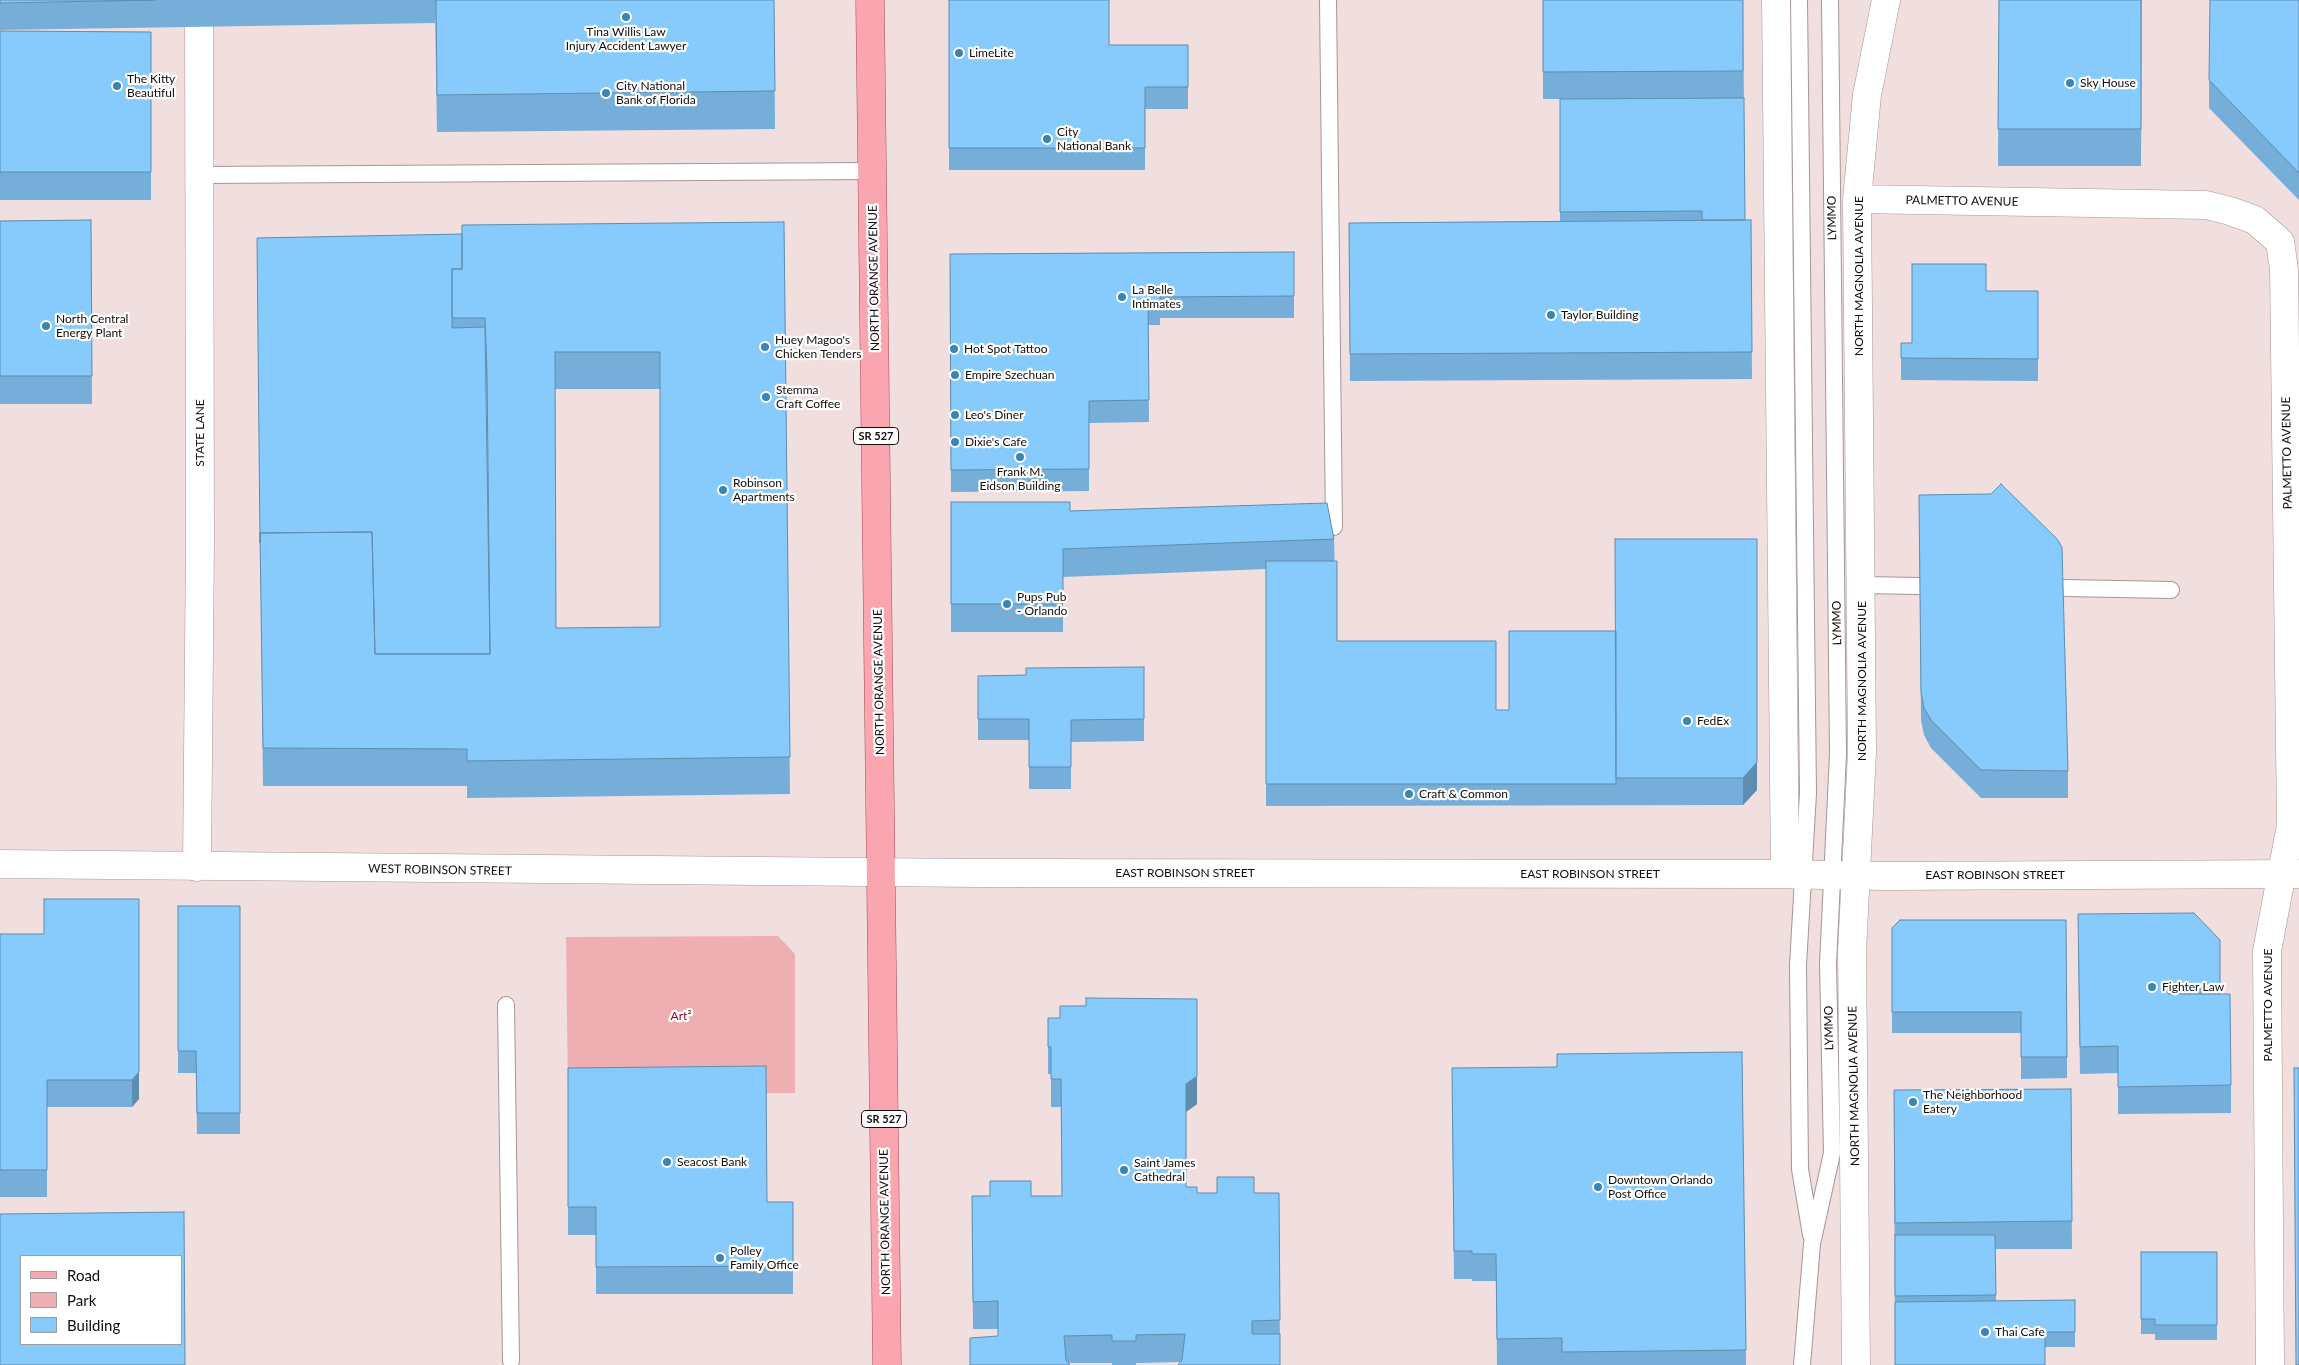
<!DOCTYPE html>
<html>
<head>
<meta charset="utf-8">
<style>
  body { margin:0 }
  #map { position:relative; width:2299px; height:1365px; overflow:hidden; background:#f1dedf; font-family:Lato,sans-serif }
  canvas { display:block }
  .legend { position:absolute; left:20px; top:1255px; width:162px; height:90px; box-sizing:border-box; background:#fff; border:1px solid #a09e9e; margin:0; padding:6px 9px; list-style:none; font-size:15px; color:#120c0c }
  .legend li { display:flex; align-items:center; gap:10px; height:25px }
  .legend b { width:25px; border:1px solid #a09e9e }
</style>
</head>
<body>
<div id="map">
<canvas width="2299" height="1365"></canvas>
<ul class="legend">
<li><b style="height:6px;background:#f9a6b0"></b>Road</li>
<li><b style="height:14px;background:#efaeb2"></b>Park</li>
<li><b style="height:14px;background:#87cafc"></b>Building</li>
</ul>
</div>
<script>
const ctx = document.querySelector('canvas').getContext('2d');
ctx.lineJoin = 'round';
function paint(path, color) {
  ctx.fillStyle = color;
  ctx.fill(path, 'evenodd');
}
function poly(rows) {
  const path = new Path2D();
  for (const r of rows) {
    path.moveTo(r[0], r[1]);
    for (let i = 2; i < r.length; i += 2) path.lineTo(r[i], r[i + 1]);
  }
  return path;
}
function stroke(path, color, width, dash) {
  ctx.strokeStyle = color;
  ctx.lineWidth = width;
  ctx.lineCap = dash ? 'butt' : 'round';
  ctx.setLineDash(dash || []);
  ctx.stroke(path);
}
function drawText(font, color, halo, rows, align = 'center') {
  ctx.font = font + ' Lato,sans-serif';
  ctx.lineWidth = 4.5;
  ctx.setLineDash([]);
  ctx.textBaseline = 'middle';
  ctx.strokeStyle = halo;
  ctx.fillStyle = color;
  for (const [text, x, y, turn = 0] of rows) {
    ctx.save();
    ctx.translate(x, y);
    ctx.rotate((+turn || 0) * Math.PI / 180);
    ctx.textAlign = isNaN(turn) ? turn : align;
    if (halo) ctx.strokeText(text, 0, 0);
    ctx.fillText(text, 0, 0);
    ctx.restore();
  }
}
paint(poly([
  [778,936,795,954,795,1093,568,1095,566,937]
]), '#efaeb2');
const lane = poly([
  [1328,0,1334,527],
  [1799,0,1808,793,1798,965,1800,1169,1811,1235],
  [199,175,873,171],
  [1862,585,1919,586],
  [2064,588,2171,590],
  [506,1005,511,1361],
  [1802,1365,1812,1244,1832,1153,1828,964,1838,754,1830,0]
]);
const street = poly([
  [1776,0,1785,874],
  [1857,199,2206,205,2230,211,2255,220,2280,242,2284,269,2291,825,2267,951,2270,1365],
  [197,867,200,541,199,0],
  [1856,1365,1852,951,1862,752,1857,199,1867,95,1886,0]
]);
const secondary = poly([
  [0,864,978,873,1766,874,1888,876,2299,874]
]);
const primary = poly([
  [870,0,887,1365]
]);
stroke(lane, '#a79696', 18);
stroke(street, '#a79696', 29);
stroke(secondary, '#a79696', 29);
stroke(primary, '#a64a55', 29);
stroke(lane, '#fff', 16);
stroke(street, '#fff', 28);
stroke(secondary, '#fff', 28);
stroke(primary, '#f9a6b0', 28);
paint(poly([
  [0,0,774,0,775,129,437,132,435,2,435,23,0,30],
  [949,0,1109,45,1188,45,1188,109,1145,109,1145,170,949,170],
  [1543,0,1743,0,1745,220,1751,220,1752,379,1350,381,1349,223,1560,221,1560,99,1543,99],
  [1999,0,2142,0,2141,166,1998,166],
  [2299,0,2299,200,2209,108,2209,80],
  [0,31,151,32,151,200,0,200],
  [91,220,92,404,0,404,0,221],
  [784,222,790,794,467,798,467,786,263,786,257,238,462,234],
  [486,368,487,410,489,623],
  [555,389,660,389,660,627,556,628],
  [1294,252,1294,318,1160,318,1160,325,1148,325,1149,422,1089,423,1089,491,951,492,950,254],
  [1986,291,2038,291,2038,381,1901,380,1901,343,1912,343],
  [1919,495,2068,771,2068,798,1981,798,1931,748,1924,735,1921,720],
  [951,502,1070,511,1334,539,1337,641,1496,710,1509,710,1616,631,1757,790,1743,805,1266,806,1266,569,1063,577,1063,632,951,632],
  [1144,667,1144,741,1071,742,1071,789,1029,789,1029,740,978,740,978,676,1026,675],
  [139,899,139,1099,132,1107,47,1107,47,1197,0,1197,0,934,44,934],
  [178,906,240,906,240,1134,197,1134,196,1073,178,1073],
  [2066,920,2067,1078,2021,1079,2021,1033,1892,1033,1892,928],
  [2220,940,2220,994,2231,1085,2231,1113,2118,1114,2118,1073,2080,1074,2078,942],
  [1048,1018,1197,1104,1186,1112,1186,1187,1197,1193,1279,1193,1280,1365,1180,1362,1136,1363,1136,1365,1112,1365,1112,1363,1068,1363,998,1336,998,1329,973,1329,972,1196,1062,1196,1061,1107,1051,1107,1051,1074,1048,1074],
  [1742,1052,1746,1365,1497,1365,1496,1281,1472,1281,1472,1279,1454,1279,1452,1096,1557,1067],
  [568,1068,767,1202,793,1202,793,1294,596,1294,596,1235,568,1235],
  [2071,1089,2072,1249,1995,1249,1996,1301,2075,1300,2075,1347,2045,1347,1895,1365,1894,1090],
  [2141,1252,2217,1252,2217,1340,2155,1340,2155,1334,2141,1334]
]), '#74aed9');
paint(poly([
  [1757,762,1757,790,1743,805,1743,778],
  [139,1072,139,1099,132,1107,132,1080],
  [1197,1076,1197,1104,1186,1112,1186,1084]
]), '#5e8db0');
const building = poly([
  [0,0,155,0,0,3,0,0],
  [436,0,774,0,775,91,437,95,436,0],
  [949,0,1109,0,1109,45,1188,45,1188,87,1145,87,1145,148,949,148,949,0],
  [1543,0,1743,0,1743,71,1543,72,1543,0],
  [1999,0,2141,0,2141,129,1998,129,1999,0],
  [2210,0,2299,0,2299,173,2209,80,2210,0],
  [0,31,151,32,151,172,0,172,0,31],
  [1744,98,1745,220,1702,220,1702,211,1560,212,1560,99,1744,98],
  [91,220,92,376,0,376,0,221,91,220],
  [1751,220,1752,352,1350,354,1349,223,1751,220],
  [784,222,790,757,467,761,467,749,263,748,260,533,372,532,375,654,490,654,487,373,485,318,452,318,452,269,462,269,462,225,784,222],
  [555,352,660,352,660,627,556,628,555,352],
  [462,234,462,269,452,269,452,328,485,327,490,654,375,654,372,532,260,533,260,543,257,238,462,234],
  [1294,252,1294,296,1160,297,1160,303,1148,303,1149,400,1089,401,1089,469,951,470,950,254,1294,252],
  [1912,264,1986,264,1986,291,2038,291,2038,359,1901,358,1901,343,1912,343,1912,264],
  [2001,484,2057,539,2062,547,2068,771,1981,770,1931,720,1924,708,1921,692,1919,495,1991,494,2001,484],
  [951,502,1070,502,1070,511,1327,503,1334,539,1063,549,1063,604,951,604,951,502],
  [1615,539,1757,539,1757,762,1743,778,1616,778,1615,539],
  [1266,561,1337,561,1337,641,1496,641,1496,710,1509,710,1509,631,1616,631,1616,784,1266,784,1266,561],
  [1144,667,1144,719,1071,720,1071,767,1029,767,1029,719,978,719,978,676,1026,675,1026,668,1144,667],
  [44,899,139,899,139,1072,132,1080,47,1080,47,1170,0,1170,0,934,44,934,44,899],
  [178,906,240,906,240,1113,197,1113,196,1051,178,1051,178,906],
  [2194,913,2220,940,2220,988,2168,988,2168,994,2230,994,2231,1085,2118,1087,2118,1046,2080,1047,2078,914,2194,913],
  [1900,920,2066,920,2067,1057,2021,1057,2021,1012,1892,1012,1892,928,1900,920],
  [1086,998,1197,999,1197,1076,1186,1084,1186,1187,1197,1187,1197,1193,1217,1193,1217,1177,1254,1177,1254,1193,1279,1193,1280,1320,1252,1321,1252,1334,1280,1334,1280,1365,1178,1365,1182,1360,1185,1334,1136,1335,1136,1341,1112,1341,1112,1335,1064,1336,1066,1360,1070,1365,970,1365,970,1338,998,1336,998,1301,973,1302,972,1196,990,1196,990,1181,1031,1181,1031,1196,1062,1196,1061,1079,1051,1079,1051,1047,1048,1047,1048,1018,1060,1018,1060,1006,1086,1006,1086,998],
  [1742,1052,1746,1350,1562,1352,1562,1338,1497,1339,1496,1254,1472,1254,1472,1251,1454,1251,1452,1068,1557,1067,1557,1054,1742,1052],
  [766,1066,767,1202,793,1202,793,1266,596,1267,596,1207,568,1207,568,1068,766,1066],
  [2294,1068,2299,1068,2299,1365,2296,1365,2294,1068],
  [2071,1089,2072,1221,1895,1223,1894,1090,2071,1089],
  [184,1212,185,1365,0,1365,0,1214,184,1212],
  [21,1256,181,1256,181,1344,21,1344,21,1256],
  [1895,1235,1995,1235,1996,1295,1895,1296,1895,1235],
  [2141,1252,2217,1252,2217,1325,2155,1325,2155,1319,2141,1319,2141,1252],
  [2075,1300,2075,1332,2045,1332,2045,1365,1895,1365,1895,1302,2075,1300]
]);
paint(building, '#87cafc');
stroke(building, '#5e8db0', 1);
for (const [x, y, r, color] of [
  [626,17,5,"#3a85b8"],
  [959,53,5,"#3a85b8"],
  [2070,83,5,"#3a85b8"],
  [117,86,5,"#3a85b8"],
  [606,93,5,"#3a85b8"],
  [1047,139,5,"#3a85b8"],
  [1122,297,5,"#3a85b8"],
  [1551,315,5,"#3a85b8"],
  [46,326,5,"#3a85b8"],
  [765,347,5,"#3a85b8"],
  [954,349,5,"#3a85b8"],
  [955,375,5,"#3a85b8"],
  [766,397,5,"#3a85b8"],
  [955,415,5,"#3a85b8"],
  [955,442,5,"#3a85b8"],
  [1020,457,5,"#3a85b8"],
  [723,490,5,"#3a85b8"],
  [1007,604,5,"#3a85b8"],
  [1687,721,5,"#3a85b8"],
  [1409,794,5,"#3a85b8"],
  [2152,987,5,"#3a85b8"],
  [1913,1102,5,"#3a85b8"],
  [667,1162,5,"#3a85b8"],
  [1124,1170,5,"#3a85b8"],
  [1598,1187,5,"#3a85b8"],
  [720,1258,5,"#3a85b8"],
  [1985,1332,5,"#3a85b8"]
]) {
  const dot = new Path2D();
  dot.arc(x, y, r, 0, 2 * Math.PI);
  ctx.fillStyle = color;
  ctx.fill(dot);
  stroke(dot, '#fff', 2);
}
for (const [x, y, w] of [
  [876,436,45],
  [884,1119,45]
]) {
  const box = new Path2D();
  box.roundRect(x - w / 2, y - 8.5, w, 17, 4);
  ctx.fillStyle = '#fff';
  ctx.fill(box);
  stroke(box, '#120c0c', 1);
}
drawText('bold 11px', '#120c0c', null, [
  ["SR 527",876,436],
  ["SR 527",884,1119]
]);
drawText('12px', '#120c0c', '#fff', [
  ["Tina Willis Law",626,32,"center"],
  ["Injury Accident Lawyer",626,46,"center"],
  ["LimeLite",969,53],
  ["The Kitty",127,79],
  ["Beautiful",127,93],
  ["Sky House",2080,83],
  ["City National",616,86],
  ["Bank of Florida",616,100],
  ["City",1057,132],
  ["National Bank",1057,146],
  ["La Belle",1132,290],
  ["Intimates",1132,304],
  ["Taylor Building",1561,315],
  ["North Central",56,319],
  ["Energy Plant",56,333],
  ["Huey Magoo's",775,340],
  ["Chicken Tenders",775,354],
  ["Hot Spot Tattoo",964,349],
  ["Empire Szechuan",965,375],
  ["Stemma",776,390],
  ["Craft Coffee",776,404],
  ["Leo's Diner",965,415],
  ["Dixie's Cafe",965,442],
  ["Frank M.",1020,472,"center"],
  ["Eidson Building",1020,486,"center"],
  ["Robinson",733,483],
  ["Apartments",733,497],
  ["Pups Pub",1017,597],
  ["- Orlando",1017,611],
  ["FedEx",1697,721],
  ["Craft & Common",1419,794],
  ["Fighter Law",2162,987],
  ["The Neighborhood",1923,1095],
  ["Eatery",1923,1109],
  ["Seacost Bank",677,1162],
  ["Saint James",1134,1163],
  ["Cathedral",1134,1177],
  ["Downtown Orlando",1608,1180],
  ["Post Office",1608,1194],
  ["Polley",730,1251],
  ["Family Office",730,1265],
  ["Thai Cafe",1995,1332]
], 'left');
drawText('12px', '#120c0c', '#fff', [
  ["PALMETTO AVENUE",1962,201,1],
  ["LYMMO",1832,218,-91],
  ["NORTH MAGNOLIA AVENUE",1859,276,-90],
  ["NORTH ORANGE AVENUE",874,278,-91],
  ["STATE LANE",200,433,-90],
  ["PALMETTO AVENUE",2287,453,-91],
  ["LYMMO",1837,623,-91],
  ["NORTH MAGNOLIA AVENUE",1862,681,-90],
  ["NORTH ORANGE AVENUE",879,682,-91],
  ["WEST ROBINSON STREET",440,870,1],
  ["EAST ROBINSON STREET",1185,873],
  ["EAST ROBINSON STREET",1590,874],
  ["EAST ROBINSON STREET",1995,875],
  ["PALMETTO AVENUE",2268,1005,-90],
  ["LYMMO",1829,1028,-91],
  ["NORTH MAGNOLIA AVENUE",1854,1086,-91],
  ["NORTH ORANGE AVENUE",885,1222,-91]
]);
drawText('12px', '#85082b', '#fff', [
  ["Art²",681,1016]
]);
</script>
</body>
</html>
